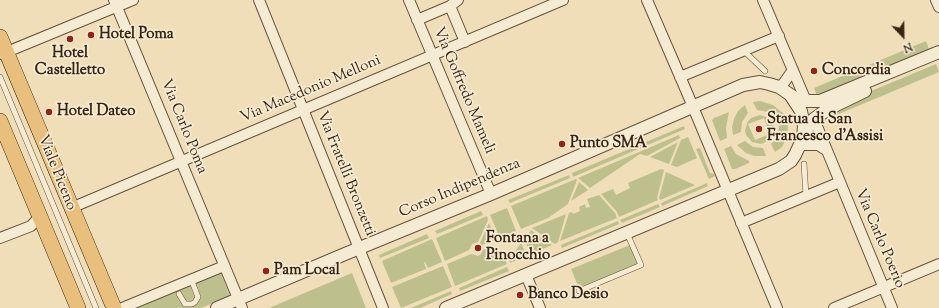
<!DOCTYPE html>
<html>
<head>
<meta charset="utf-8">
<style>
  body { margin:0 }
  #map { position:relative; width:939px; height:308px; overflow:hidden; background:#f0deb9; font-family:"Sorts Mill Goudy",serif }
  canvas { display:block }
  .north { position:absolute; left:883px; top:16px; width:40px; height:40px; -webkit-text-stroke:3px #f5ead2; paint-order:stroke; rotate:158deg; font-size:11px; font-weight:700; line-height:16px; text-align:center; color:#382413 }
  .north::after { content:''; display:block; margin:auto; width:14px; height:18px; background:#382413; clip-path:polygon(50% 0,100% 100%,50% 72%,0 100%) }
</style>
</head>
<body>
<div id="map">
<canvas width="939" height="308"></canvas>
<div class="north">N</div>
</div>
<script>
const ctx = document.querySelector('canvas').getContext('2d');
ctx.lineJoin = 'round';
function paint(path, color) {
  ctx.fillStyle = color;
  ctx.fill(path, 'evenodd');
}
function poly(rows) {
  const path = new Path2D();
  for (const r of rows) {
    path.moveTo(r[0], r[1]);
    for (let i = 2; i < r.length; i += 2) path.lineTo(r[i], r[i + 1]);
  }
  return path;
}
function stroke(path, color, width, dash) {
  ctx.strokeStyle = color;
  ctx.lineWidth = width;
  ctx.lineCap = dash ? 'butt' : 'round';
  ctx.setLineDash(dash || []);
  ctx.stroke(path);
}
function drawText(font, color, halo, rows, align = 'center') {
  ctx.font = font + ' "Sorts Mill Goudy",serif';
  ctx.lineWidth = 3.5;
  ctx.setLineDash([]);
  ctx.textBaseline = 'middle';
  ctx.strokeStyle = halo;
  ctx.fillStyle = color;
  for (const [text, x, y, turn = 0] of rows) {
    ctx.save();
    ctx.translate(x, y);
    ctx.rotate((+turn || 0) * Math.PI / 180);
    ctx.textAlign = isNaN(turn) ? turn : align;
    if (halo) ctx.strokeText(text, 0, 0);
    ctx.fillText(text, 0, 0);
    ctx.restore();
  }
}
paint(poly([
  [926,41,929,49,817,96,814,88],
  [936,64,939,72,827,119,824,111,828,109],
  [760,101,773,105,784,114,775,118,769,112,757,110,753,102],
  [745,105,748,113,742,122,741,132,733,135,732,127,734,119,738,111],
  [729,112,726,128,727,138,720,141,712,120,714,118],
  [760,115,769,118,774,126,773,136,770,140,761,144,752,142,746,135,745,130,748,121,751,118],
  [764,118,770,134,755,140,748,124],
  [787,123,788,129,785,141,782,147,775,152,771,144,778,136,779,126],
  [684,126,685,129,573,177,572,173],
  [679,135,680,138,647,156,640,154,590,188,578,178],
  [688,137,697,158,677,167,671,165,681,140],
  [745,141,753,147,763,148,766,156,754,156,746,153,737,145],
  [678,142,669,164,650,157],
  [731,146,736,154,749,161,749,163,735,169,732,169,724,149],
  [700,148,710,173,714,174,715,176,709,179,696,149],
  [661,169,664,170,657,198,658,200,619,217,617,212,601,194,613,189,616,195,630,188,628,183],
  [666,172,695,185,660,200,659,198],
  [569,175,570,178,510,203,508,200],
  [576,179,577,180,568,204,548,218,521,229,511,206],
  [579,182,588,190,571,201],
  [707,183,708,186,662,206,661,203],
  [599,195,615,213,617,218,560,241,569,213,572,212,573,214,580,211,579,207,585,204,586,208,590,207,587,199],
  [658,204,660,207,622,223,620,220],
  [507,208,516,231,500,238,490,215],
  [481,211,483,215,437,234,435,231],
  [566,214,558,242,555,244,532,228],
  [487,216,488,220,478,242,472,244,469,250,445,261,436,238],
  [618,221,619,224,562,248,561,245],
  [489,223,496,239,482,245,480,243],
  [531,230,552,245,531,254,524,239],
  [427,234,429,238,380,258,379,255],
  [432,239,442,262,428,268,425,262,424,262,426,269,391,283,382,261],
  [521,243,527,256,510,263,509,260],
  [630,245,638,264,579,288,571,269],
  [490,247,503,256,507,264,455,286,447,264,471,254,478,256,481,254,483,250],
  [443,266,452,287,401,308,392,287],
  [507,267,509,271,460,291,459,288],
  [220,271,230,296,201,308,131,308],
  [352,273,366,308,269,308],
  [451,291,452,294,420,308,411,308]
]), '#bdc08d');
const service = poly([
  [744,51,765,71],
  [0,77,96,308],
  [804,164,806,196],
  [579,291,641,265,627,233],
  [179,294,185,304,192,304,195,302,198,297,191,279]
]);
const minor = poly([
  [114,0,242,308],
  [259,0,383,308],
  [409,0,491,194],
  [647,0,688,95,777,308],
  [763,0,806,101],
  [936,0,939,7],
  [450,6,465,42],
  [417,20,450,6,458,0],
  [2,54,133,0],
  [680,77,779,36],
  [779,87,783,84,793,70],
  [814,119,892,308],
  [801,145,818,145,826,150],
  [71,208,563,0],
  [741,223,840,182],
  [0,238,31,226,40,216],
  [526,275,540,308],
  [122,308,224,266],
  [834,308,939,264]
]);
const tertiary = poly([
  [804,132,814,119,828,109,865,91],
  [217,308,345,254,491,194,743,85,760,82,769,84,779,87,795,98,806,101,820,101,939,52],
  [446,308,779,169,791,161,795,155,803,138,804,126,801,111,791,96]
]);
const primary = poly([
  [0,37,114,308],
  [0,121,78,308]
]);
stroke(service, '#66523c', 6);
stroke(minor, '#66523c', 12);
stroke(tertiary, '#66523c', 14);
stroke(primary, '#382413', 16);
stroke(service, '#f5ead2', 5);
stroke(minor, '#f5ead2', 10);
stroke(tertiary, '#f5ead2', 12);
stroke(primary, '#e8bf7c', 15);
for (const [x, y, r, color] of [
  [91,35,4,"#8f2418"],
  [70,39,4,"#8f2418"],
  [814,71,4,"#8f2418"],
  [49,112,4,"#8f2418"],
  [759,129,4,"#8f2418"],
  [562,144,4,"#8f2418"],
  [478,248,4,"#8f2418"],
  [266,271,4,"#8f2418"],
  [520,295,4,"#8f2418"]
]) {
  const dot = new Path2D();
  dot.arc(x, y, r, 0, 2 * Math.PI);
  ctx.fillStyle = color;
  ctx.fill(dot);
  stroke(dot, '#f5ead2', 1.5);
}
drawText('bold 15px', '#382413', '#f5ead2', [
  ["Hotel Poma",99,35],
  ["Hotel",70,54,"center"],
  ["Castelletto",70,71,"center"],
  ["Concordia",822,71],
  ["Hotel Dateo",57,112],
  ["Statua di San",767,120],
  ["Francesco d'Assisi",767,137],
  ["Punto SMA",570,144],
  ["Fontana a",486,239],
  ["Pinocchio",486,256],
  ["Pam Local",274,271],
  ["Banco Desio",528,295]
], 'left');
drawText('15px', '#382413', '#f5ead2', [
  ["Via Macedonio Melloni",311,90,-23],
  ["Via Goffredo Mameli",463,91,67],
  ["Via Carlo Poma",183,127,68],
  ["Viale Piceno",56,173,68],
  ["Via Fratelli Bronzetti",345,174,68],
  ["Corso Indipendenza",460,189,-23],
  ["Via Carlo Poerio",879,239,67]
]);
</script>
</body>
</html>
